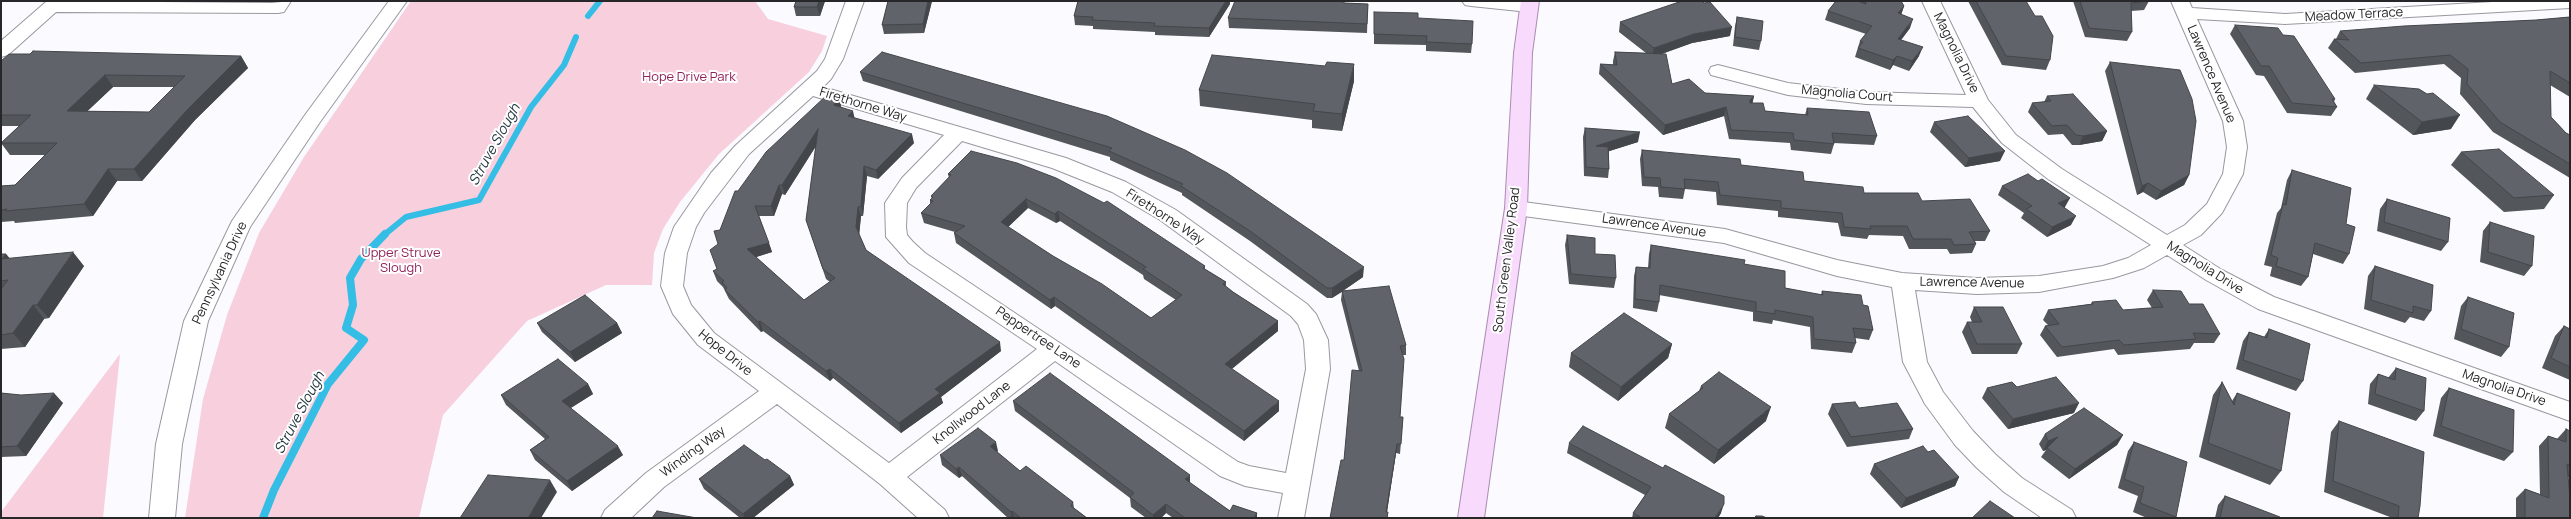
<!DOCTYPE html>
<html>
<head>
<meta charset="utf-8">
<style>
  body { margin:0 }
  #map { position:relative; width:2571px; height:519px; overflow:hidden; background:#fafaff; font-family:Manrope,sans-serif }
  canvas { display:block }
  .frame { position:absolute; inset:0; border:2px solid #27272a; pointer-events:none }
</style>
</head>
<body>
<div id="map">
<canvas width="2571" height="519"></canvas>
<div class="frame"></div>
</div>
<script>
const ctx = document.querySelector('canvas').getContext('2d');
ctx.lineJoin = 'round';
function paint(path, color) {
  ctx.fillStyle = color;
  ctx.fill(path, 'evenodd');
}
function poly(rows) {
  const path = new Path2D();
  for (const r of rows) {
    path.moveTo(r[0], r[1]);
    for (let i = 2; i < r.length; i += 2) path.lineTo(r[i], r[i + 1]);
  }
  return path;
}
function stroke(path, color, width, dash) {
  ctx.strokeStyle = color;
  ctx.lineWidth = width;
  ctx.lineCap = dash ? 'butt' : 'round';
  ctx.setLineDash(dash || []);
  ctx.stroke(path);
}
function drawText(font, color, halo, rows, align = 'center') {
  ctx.font = font + ' Manrope,sans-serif';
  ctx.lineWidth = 4;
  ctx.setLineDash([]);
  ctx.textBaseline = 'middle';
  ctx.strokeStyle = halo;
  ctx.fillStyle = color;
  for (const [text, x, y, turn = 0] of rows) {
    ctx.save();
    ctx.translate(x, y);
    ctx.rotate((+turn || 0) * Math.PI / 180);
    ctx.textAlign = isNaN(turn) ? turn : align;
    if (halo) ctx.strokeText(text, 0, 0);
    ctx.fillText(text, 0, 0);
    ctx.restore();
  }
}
paint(poly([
  [411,1,755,1,768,19,827,36,822,51,809,72,719,154,680,202,663,229,654,253,652,285,606,285,527,321,443,415,419,518,185,518,203,399,227,315,259,233,304,157],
  [120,354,103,518,1,518,1,512]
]), '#f7cfdd');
stroke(poly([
  [588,16,600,1],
  [384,235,406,217,479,200,531,107,564,65,576,37]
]), '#34bde5', 6);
stroke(poly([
  [263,518,274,490,328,384,364,340,346,328,353,305,350,278,361,259,385,234]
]), '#34bde5', 8);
const minor = poly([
  [47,1,272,3,291,1,284,12,278,13,56,12,8,55,1,57,1,41,47,1],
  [389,1,407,1,320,122,250,227,208,321,182,444,175,518,149,518,156,444,184,321,232,221,305,115,389,1],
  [846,1,864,1,843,59,831,79,823,87,1066,158,1126,182,1176,210,1307,304,1316,314,1328,340,1330,369,1304,518,1278,518,1283,493,1245,486,1220,476,1055,361,907,477,945,510,949,518,918,518,880,484,777,404,664,487,631,518,601,518,605,510,646,473,759,391,698,345,673,314,661,286,665,253,674,227,711,173,735,146,817,71,825,59,846,1],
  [813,96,944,135,902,178,885,203,886,237,909,263,1037,349,889,463,714,333,691,305,683,286,687,253,696,227,704,213,749,154,813,96],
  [962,141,1052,168,1112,192,1160,220,1291,316,1298,324,1304,340,1306,369,1286,473,1249,466,1238,462,925,253,913,242,907,235,906,227,907,203,916,188,962,141],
  [1462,1,1523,1,1535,3,1538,7,1535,11,1529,12,1471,6,1465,5,1462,1],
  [1922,1,1940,1,1988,100,2016,135,2062,169,2167,235,2185,225,2207,204,2223,174,2227,147,2223,121,2171,1,2189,1,2192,8,2285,14,2510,1,2570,1,2570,8,2285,24,2197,19,2243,121,2247,147,2243,174,2222,213,2201,235,2183,245,2222,270,2274,297,2570,402,2570,421,2258,309,2206,280,2167,255,2144,268,2113,278,2039,292,1977,294,1915,290,1927,362,1943,392,1973,431,1995,454,2022,478,2072,510,2076,518,2042,518,2004,492,1977,468,1955,445,1925,404,1903,362,1892,287,1837,276,1724,243,1516,215,1509,213,1505,208,1509,203,1516,201,1725,229,1837,260,1902,273,1977,278,2039,276,2103,266,2128,258,2151,245,2048,179,2002,143,1973,107,1866,104,1788,95,1711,75,1709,71,1711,67,1718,65,1788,83,1866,92,1966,95,1922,1]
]);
const major = poly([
  [1521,1,1539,1,1532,53,1527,208,1484,518,1458,518,1505,208,1514,53,1521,1]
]);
stroke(minor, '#98989f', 2);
stroke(major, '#ab8cb1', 2);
paint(minor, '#fff');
paint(major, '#f7dafc');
paint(poly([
  [796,1,825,1,820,16,796,16,794,7],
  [888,1,932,1,924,33,884,34,882,25],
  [1078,1,1230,1,1230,4,1209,37,1155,35,1155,32,1093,29,1093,26,1075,25,1074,16],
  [1836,1,1901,1,1904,6,1901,15,1910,28,1901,40,1919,56,1909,71,1893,65,1890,70,1855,57,1860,41,1866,34,1825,20,1828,11],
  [1968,1,2026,1,2050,60,2046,70,2002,65],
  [2073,1,2149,1,2144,10,2131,11,2132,32,2127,41,2085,37],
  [1344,3,1368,4,1367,33,1229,28,1228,18],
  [1374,12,1418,18,1472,44,1471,53,1426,51,1426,45,1374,44],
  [1737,17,1761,41,1759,50,1733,46,1735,26],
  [2570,17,2570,97,2550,85,2551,117,2566,133,2570,135,2570,178,2493,132,2460,94,2461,78,2444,64,2355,73,2328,48,2334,39,2336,39,2340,31,2536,20],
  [1620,22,1730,36,1692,43,1662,54,1672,84,1705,93,1754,96,1752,103,1765,111,1805,115,1807,108,1877,136,1874,145,1834,143,1834,144,1831,154,1791,150,1790,143,1729,139,1724,116,1663,135,1599,74,1600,64,1613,65,1613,61,1615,52,1646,53,1619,32],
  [2235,25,2283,35,2335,99,2334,102,2337,107,2331,116,2287,113,2264,76,2256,75,2230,34],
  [241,56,248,68,195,120,142,181,117,181,93,216,15,223,14,221,1,222,1,186,15,185,46,155,10,155,1,143,19,126,1,126,1,61],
  [113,87,174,87,149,112,87,111],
  [2110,62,2189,175,2184,185,2156,200,2143,192,2137,195,2105,71],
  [1325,66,1354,81,1342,131,1312,128,1312,120,1200,106,1199,90],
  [860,72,1107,116,1363,277,1343,291,1406,345,1406,355,1403,355,1400,417,1403,417,1400,454,1396,453,1387,512,1388,518,1344,460,1359,371,1341,300,1342,292,1332,298,1327,298,1250,241,1182,195,1182,193,1110,160,1110,157,863,81],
  [2374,85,2451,129,2413,135,2366,99],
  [2047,96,2107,131,2102,141,2079,145,2072,145,2063,134,2048,135,2028,112,2032,103,2044,102],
  [839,97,841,106,841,107,855,118,914,143,878,179,867,176,863,216,861,216,859,234,866,250,1001,351,941,397,943,403,901,433,833,378,830,381,763,331,761,332,729,299,723,287,717,281,713,271,717,269,720,230,738,191],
  [816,146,806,220,826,279,830,282,804,300,756,257,772,252,759,216,774,216,782,194,785,195],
  [1934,122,2000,161,1965,167,1930,132],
  [1585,128,1638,142,1609,151,1609,169,1608,178,1584,176,1583,137],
  [1642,150,1741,165,1804,181,1864,193,1922,201,1990,231,1985,241,1975,241,1976,244,1972,253,1950,254,1947,249,1909,249,1903,236,1869,235,1867,239,1841,236,1838,223,1778,217,1778,211,1717,205,1716,192,1685,189,1683,199,1659,197,1658,187,1642,186,1640,159],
  [971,151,1205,266,1205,269,1226,282,1226,287,1233,292,1278,321,1278,331,1232,369,1279,411,1244,441,1055,306,1051,309,956,243,954,233,955,232,924,223,921,213,930,204,930,200,932,199,931,196,949,178,948,174],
  [1028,208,1056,223,1060,221,1143,275,1144,279,1176,300,1151,318,1053,256,1008,227],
  [2461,152,2554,195,2544,209,2504,212,2451,165],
  [2292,170,2346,224,2349,254,2343,264,2313,254,2308,277,2301,286,2270,276,2272,267,2264,265,2277,213,2281,208,2287,180],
  [2002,186,2065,207,2065,208,2071,225,2047,237,2021,218,2024,213,1998,195],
  [2387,199,2448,242,2441,251,2377,231,2380,209],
  [2490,222,2532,266,2524,276,2480,262,2483,231],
  [1567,235,1595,254,1616,278,1614,288,1569,284,1565,245],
  [1651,245,1744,264,1785,288,1821,295,1822,291,1863,305,1873,330,1869,340,1855,338,1856,343,1852,353,1811,349,1810,327,1773,320,1772,324,1753,321,1753,312,1659,295,1659,302,1657,312,1633,308,1634,276,1636,267,1648,268,1649,254],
  [1,254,6,254,10,259,84,266,49,318,44,319,25,347,1,349],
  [2375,266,2431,311,2424,321,2410,317,2405,323,2364,309,2368,276],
  [2153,290,2189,304,2220,334,2214,343,2194,343,2190,349,2118,355,2114,349,2057,357,2040,335,2045,326,2048,325,2043,320,2048,310,2091,304,2092,302,2123,310,2152,308,2147,300],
  [2468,297,2509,347,2501,357,2454,339,2461,306],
  [1974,307,2022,344,2017,354,1972,354,1962,332,1967,322,1972,322,1970,317],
  [537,323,617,323,622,333,575,362,542,332],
  [2564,326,2570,329,2570,380,2542,368,2555,336],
  [2269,329,2303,381,2296,391,2236,369,2243,341,2249,332,2264,337],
  [1672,344,1668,358,1618,401,1569,367,1571,353],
  [2396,368,2424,411,2416,421,2368,404,2370,384,2378,374,2388,378],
  [2222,382,2232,401,2237,393,2281,471,2270,485,2199,457,2213,395],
  [588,384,593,394,571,408,623,455,572,491,535,460,530,450,545,439,506,405,501,395],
  [1701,386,1766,421,1714,464,1665,428,1669,414,1699,391],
  [2017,387,2074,413,2008,429,1982,398,1987,388],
  [2449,388,2513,452,2504,461,2433,436,2441,398],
  [1,393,63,403,26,456,1,457],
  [1013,401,1190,483,1230,511,1257,513,1257,518,1173,518,1166,513,1161,518,1146,518,1131,507,1130,498,1015,411],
  [1832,404,1859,408,1913,429,1909,439,1847,447,1828,414],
  [2339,421,2418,518,2389,518,2390,517,2324,492,2331,432],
  [2566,429,2570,431,2570,478,2568,477,2570,518,2516,518,2516,498,2525,489,2540,494,2539,446,2548,436,2557,439],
  [2045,434,2123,435,2117,445,2069,479,2041,457,2046,450,2043,451,2039,444],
  [2134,442,2176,517,2176,518,2147,518,2133,512,2138,496,2118,488,2128,451],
  [1569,443,1721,513,1718,518,1632,518,1633,513,1645,495,1567,453],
  [998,451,997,452,1020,471,1073,502,1074,508,1087,518,1008,518,962,476,959,478,942,465,940,455],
  [1928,452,1959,477,1955,486,1901,508,1870,474,1874,464],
  [765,460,790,476,794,485,753,518,740,518,704,489,699,479],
  [2225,496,2280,518,2215,518,2218,505]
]), '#53565b');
paint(poly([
  [819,1,825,1,820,16,817,7],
  [928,1,932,1,924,33,923,24],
  [1226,1,1230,1,1230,4,1209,37,1209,28],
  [1904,6,1901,15,1898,13],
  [1913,19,1910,28,1895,48,1898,39],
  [1732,27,1730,36,1692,43,1652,57,1654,48,1694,34],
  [1923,47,1919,56,1909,71,1912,61],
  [241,56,248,68,195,120,142,181,134,169,188,109],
  [1897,56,1893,65,1890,70,1893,60],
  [1354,64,1354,81,1342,131,1342,114],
  [105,75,113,87,75,123,67,111],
  [1754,96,1752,106,1750,100],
  [839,97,841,106,836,114,834,105],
  [1726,107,1724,116,1663,135,1665,125],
  [853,111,855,120,848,116],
  [2460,115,2451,129,2413,135,2422,122],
  [818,129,821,138,785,195,782,185],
  [2107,131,2102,141,2079,145,2083,136],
  [1640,132,1638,142,1594,156,1596,146],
  [912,134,914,143,878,179,876,170],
  [2005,151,2000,161,1965,167,1969,158],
  [864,166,867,176,863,216,861,206],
  [108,169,117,181,93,216,84,204],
  [2189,175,2184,185,2156,200,2161,191],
  [2148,183,2143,192,2137,195,2142,186],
  [779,185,782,194,774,216,771,206],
  [2070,198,2065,207,2054,213,2058,203],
  [1026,199,1028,208,1003,232,1001,222],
  [858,207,861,216,859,237,856,227],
  [1058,211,1060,221,1056,223,1055,214],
  [2076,216,2071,225,2047,237,2052,227],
  [769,243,772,252,750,259,747,249],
  [73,252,84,266,49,318,37,305],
  [6,254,17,267,2,259],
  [1364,267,1363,277,1332,298,1332,288],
  [1054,297,1055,306,1051,309,1050,300],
  [33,305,44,319,25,347,13,333],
  [760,321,763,331,761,332,758,322],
  [1278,321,1278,331,1225,374,1225,364],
  [617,323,622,333,575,362,570,352],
  [1000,342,1001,351,941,397,943,403,901,433,899,423,935,389],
  [1672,344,1668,358,1618,401,1621,387],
  [830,369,833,378,830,381,826,371],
  [588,384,593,394,567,410,562,401],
  [54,393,63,403,26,456,17,446],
  [1279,401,1279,411,1244,441,1244,431],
  [2079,403,2074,413,2008,429,2013,419],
  [1771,407,1766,421,1714,464,1718,450],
  [2123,435,2117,445,2069,479,2075,469],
  [2058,437,2047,448,2046,450,2043,451,2048,441],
  [996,442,998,451,992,456,990,446],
  [1397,444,1396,453,1386,518,1386,512],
  [618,446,623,455,572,491,567,481],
  [959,467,962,476,959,478,956,469],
  [1190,475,1190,485,1185,479],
  [790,476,794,485,753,518,745,518,743,514],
  [1959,477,1955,486,1901,508,1906,498],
  [550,480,557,492,541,518,528,518],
  [1166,504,1166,513,1161,518,1153,518,1153,515],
  [1724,504,1721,513,1718,518,1715,518],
  [1012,511,1014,518,1012,518,1011,512],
  [1257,513,1257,518,1254,518]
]), '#43464a');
const building = poly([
  [796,1,819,1,817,7,794,7,796,1],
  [888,1,928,1,923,24,882,25,888,1],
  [1078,1,1226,1,1209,28,1154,26,1155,23,1092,20,1093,17,1074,16,1078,1],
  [1235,1,1344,1,1344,3,1368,4,1367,24,1228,18,1235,1],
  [1682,1,1702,1,1704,3,1710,2,1732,27,1694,34,1654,48,1620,22,1682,1],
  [1836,1,1858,1,1866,4,1865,1,1901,1,1904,6,1898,13,1913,19,1898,39,1923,47,1912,61,1897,56,1893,60,1858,48,1863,42,1860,41,1872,26,1828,11,1836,1],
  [1976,1,2026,1,2035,16,2042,16,2053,36,2050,60,2006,56,1976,1],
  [2080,1,2149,1,2131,3,2132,32,2089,28,2080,1],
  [1374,12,1418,13,1418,18,1473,21,1472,44,1426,42,1427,36,1374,34,1374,12],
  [1737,17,1763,21,1761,41,1735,37,1737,17],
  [2570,17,2570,83,2550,71,2551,117,2566,133,2570,135,2570,164,2500,122,2467,84,2468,69,2450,55,2361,63,2334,39,2349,40,2340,31,2404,26,2536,20,2570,17],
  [2235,25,2278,28,2283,35,2294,36,2335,99,2332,99,2337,107,2292,103,2269,66,2261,66,2235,25],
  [33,51,241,56,188,109,134,169,108,169,84,204,5,211,7,209,1,210,1,186,15,185,57,143,1,143,31,115,1,115,1,61,9,54,30,54,33,51],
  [105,75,185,76,149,112,67,111,105,75],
  [882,52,1107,116,1185,150,1227,173,1364,267,1332,288,1327,288,1250,231,1181,186,1183,184,1109,151,1112,148,860,72,882,52],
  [1615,52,1666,54,1672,84,1689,79,1705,93,1754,96,1750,100,1750,103,1763,103,1765,111,1808,115,1807,108,1869,112,1877,136,1832,133,1834,144,1794,140,1793,133,1731,130,1726,107,1665,125,1600,64,1617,65,1615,52],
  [1212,55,1325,66,1327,62,1354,64,1342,114,1313,111,1315,104,1199,90,1212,55],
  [2110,62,2180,70,2192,99,2196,121,2189,175,2161,191,2148,183,2142,186,2110,62],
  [2374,85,2419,89,2427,94,2433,93,2460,115,2422,122,2374,85],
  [828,94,839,97,834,105,853,111,848,116,912,134,876,170,864,166,861,206,858,207,856,227,866,250,1000,342,935,389,940,393,899,423,830,369,826,371,760,321,758,322,725,290,727,288,722,282,724,281,713,271,717,269,710,250,718,244,714,231,720,230,735,191,738,191,766,152,828,94],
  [818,129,806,220,823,269,835,278,804,300,747,249,769,243,755,206,771,206,779,185,782,185,818,129],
  [2073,94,2107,131,2083,136,2076,135,2067,125,2052,126,2032,103,2051,101,2047,96,2073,94],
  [1968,116,2005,151,1969,158,1934,122,1968,116],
  [1585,128,1640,132,1596,146,1608,147,1609,169,1586,167,1585,128],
  [2499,149,2554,195,2514,198,2461,152,2499,149],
  [1642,150,1740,159,1741,165,1803,172,1804,181,1863,187,1864,193,1918,193,1922,201,1970,199,1990,231,1969,232,1976,244,1954,245,1951,239,1913,239,1907,226,1870,226,1871,229,1844,227,1842,213,1781,208,1781,201,1720,195,1718,182,1684,179,1685,189,1661,187,1660,178,1644,177,1642,150],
  [971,151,1017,163,1056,178,1104,203,1107,201,1205,266,1203,268,1226,282,1223,284,1233,292,1278,321,1225,364,1279,401,1244,431,1054,297,1050,300,954,233,965,226,921,213,933,201,930,200,933,197,931,196,951,175,948,174,971,151],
  [1026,199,1055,214,1058,211,1146,267,1143,269,1182,295,1151,318,1102,284,1053,256,1001,222,1026,199],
  [2292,170,2351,188,2346,224,2355,227,2349,254,2315,243,2308,277,2276,266,2278,258,2271,255,2283,204,2286,205,2292,170],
  [2028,174,2038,181,2042,179,2070,198,2058,203,2076,216,2052,227,2026,209,2032,206,2002,186,2028,174],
  [2387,199,2450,218,2448,242,2384,222,2387,199],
  [2490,222,2534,236,2532,266,2488,252,2490,222],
  [1567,235,1595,238,1595,254,1615,255,1616,278,1571,274,1567,235],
  [1651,245,1745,260,1744,264,1785,271,1785,288,1823,295,1822,291,1861,295,1863,305,1868,306,1873,330,1853,328,1856,343,1814,339,1813,317,1775,310,1775,314,1756,311,1756,302,1660,285,1659,302,1635,299,1636,267,1650,268,1651,245],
  [73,252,37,305,33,305,13,333,1,335,1,289,8,280,1,281,1,254,6,254,2,259,73,252],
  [2375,266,2433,285,2431,311,2413,306,2413,313,2371,300,2375,266],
  [1389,286,1406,345,1400,346,1404,359,1400,417,1403,417,1401,444,1397,444,1386,512,1388,512,1387,518,1330,518,1341,460,1344,460,1352,370,1362,371,1342,291,1389,286],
  [2153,290,2181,291,2189,304,2203,304,2220,334,2193,333,2196,339,2124,345,2119,340,2062,347,2045,326,2059,324,2048,310,2093,304,2092,302,2116,300,2123,310,2163,307,2153,290],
  [585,295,617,323,570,352,537,323,585,295],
  [2468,297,2514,313,2509,347,2461,329,2468,297],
  [1974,307,2003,307,2022,344,1977,344,1967,322,1982,322,1974,307],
  [1624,313,1672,344,1621,387,1571,353,1624,313],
  [2564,326,2570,329,2570,367,2551,358,2564,326],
  [2269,329,2310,344,2303,381,2243,360,2249,332,2267,338,2269,329],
  [558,359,588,384,562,401,618,446,567,481,530,450,549,437,501,395,558,359],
  [2396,368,2426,378,2424,411,2375,394,2378,374,2395,380,2396,368],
  [1719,372,1771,407,1718,450,1669,414,1703,388,1701,386,1719,372],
  [1050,373,1190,475,1185,479,1230,511,1233,505,1257,513,1254,518,1185,518,1166,504,1153,515,1130,497,1134,493,1013,401,1050,373],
  [2056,377,2079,403,2013,419,1987,388,2012,382,2017,387,2056,377],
  [2222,382,2234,405,2237,393,2290,413,2281,471,2208,443,2222,382],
  [2449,388,2514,410,2513,452,2441,426,2449,388],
  [1,393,21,395,54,393,17,446,1,447,1,393],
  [1855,402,1859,408,1897,403,1913,429,1851,437,1832,404,1855,402],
  [2084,408,2123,435,2075,469,2047,448,2058,437,2048,441,2045,434,2084,408],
  [2339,421,2424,452,2420,506,2418,518,2398,518,2399,506,2333,481,2339,421],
  [1583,426,1663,468,1665,465,1724,496,1724,504,1715,518,1642,518,1633,513,1651,487,1569,443,1583,426],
  [978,428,996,442,990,446,1020,471,1026,466,1073,502,1071,506,1087,518,1021,518,1012,511,1011,512,959,467,956,469,940,455,978,428],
  [2566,429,2570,431,2570,465,2567,464,2570,498,2570,518,2525,518,2525,489,2549,498,2548,436,2566,442,2566,429],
  [2134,442,2187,462,2176,517,2140,503,2144,487,2124,479,2134,442],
  [744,445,765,460,767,459,790,476,743,514,699,479,744,445],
  [1923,446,1928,452,1934,450,1959,477,1906,498,1874,464,1923,446],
  [488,475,550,480,528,518,460,518,488,475],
  [2225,496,2280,517,2280,518,2220,518,2225,496],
  [1990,501,2015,518,1972,518,1990,501],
  [657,511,697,518,652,518,657,511],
  [1756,516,1762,516,1767,518,1754,518,1756,516]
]);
paint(building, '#60646a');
stroke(building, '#43464a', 1);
drawText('13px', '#27272a', '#fff', [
  ["Meadow Terrace",2354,15,-3],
  ["Magnolia Drive",1956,53,64],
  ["Lawrence Avenue",2211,74,67],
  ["Magnolia Court",1847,94,5],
  ["Firethorne Way",863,105,17],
  ["Firethorne Way",1165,217,33],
  ["Lawrence Avenue",1654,226,8],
  ["South Green Valley Road",1507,260,-83],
  ["Magnolia Drive",2205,268,32],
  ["Pennsylvania Drive",220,273,-65],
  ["Lawrence Avenue",1972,283,1],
  ["Peppertree Lane",1038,338,34],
  ["Hope Drive",725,353,39],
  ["Magnolia Drive",2504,388,19],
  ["Knollwood Lane",972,413,-38],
  ["Winding Way",693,452,-36]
]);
drawText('13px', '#912159', '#fff', [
  ["Hope Drive Park",689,77],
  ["Upper Struve",401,253],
  ["Slough",401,268]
]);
drawText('italic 14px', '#21373e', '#fff', [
  ["Struve Slough",495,145,-61],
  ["Struve Slough",300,413,-62]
]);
</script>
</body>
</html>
